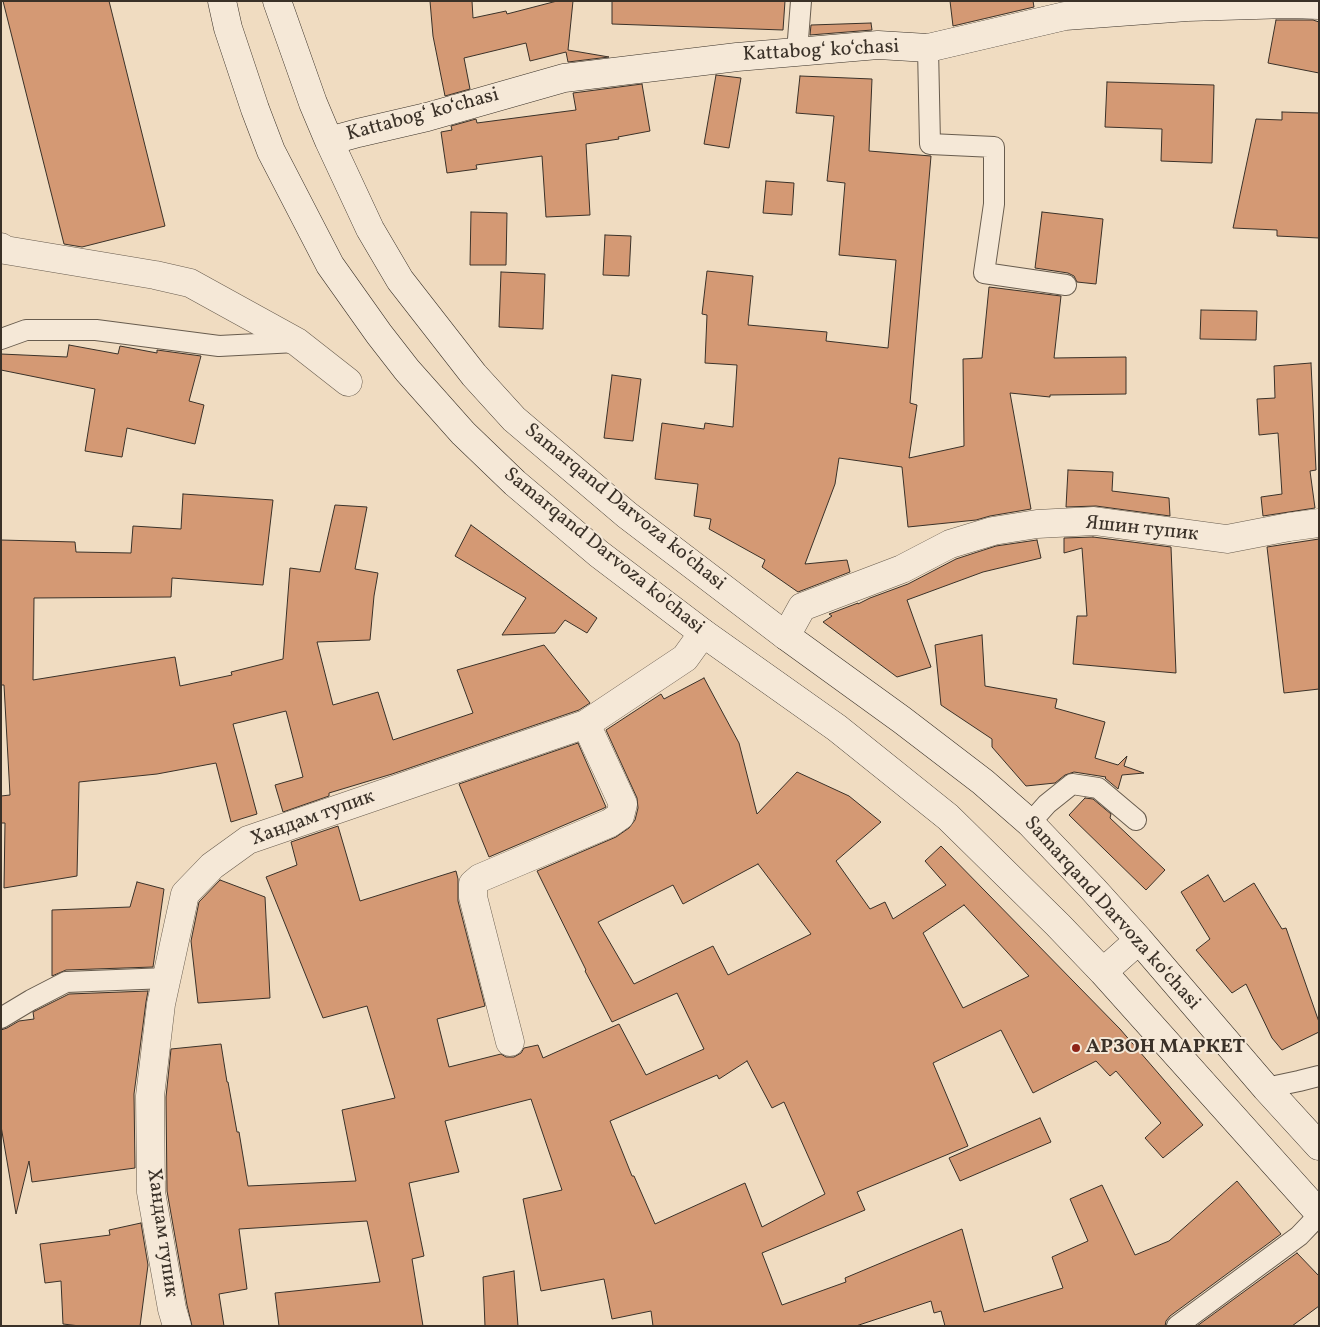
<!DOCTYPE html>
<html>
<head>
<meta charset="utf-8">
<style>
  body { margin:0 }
  #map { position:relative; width:1320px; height:1327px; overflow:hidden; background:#f0dcc1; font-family:Vollkorn,serif }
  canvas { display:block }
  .frame { position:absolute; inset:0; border:2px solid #3a3128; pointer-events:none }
</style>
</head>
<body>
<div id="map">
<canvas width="1320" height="1327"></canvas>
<div class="frame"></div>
</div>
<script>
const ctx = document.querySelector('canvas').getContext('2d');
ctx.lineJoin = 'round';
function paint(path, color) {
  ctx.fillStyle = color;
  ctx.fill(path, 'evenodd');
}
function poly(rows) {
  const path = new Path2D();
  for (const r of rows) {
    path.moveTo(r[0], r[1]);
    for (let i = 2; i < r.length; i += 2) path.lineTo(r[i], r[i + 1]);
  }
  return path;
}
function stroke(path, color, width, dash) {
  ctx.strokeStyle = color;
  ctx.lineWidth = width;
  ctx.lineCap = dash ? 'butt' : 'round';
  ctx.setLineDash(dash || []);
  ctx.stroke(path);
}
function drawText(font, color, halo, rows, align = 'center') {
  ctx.font = font + ' Vollkorn,serif';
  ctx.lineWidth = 4;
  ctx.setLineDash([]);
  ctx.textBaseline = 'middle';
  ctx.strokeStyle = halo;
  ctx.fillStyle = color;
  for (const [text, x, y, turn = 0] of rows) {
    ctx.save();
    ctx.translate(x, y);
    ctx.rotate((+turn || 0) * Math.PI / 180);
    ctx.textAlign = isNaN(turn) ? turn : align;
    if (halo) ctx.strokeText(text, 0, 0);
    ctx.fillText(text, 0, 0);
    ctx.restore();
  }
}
const building = poly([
  [3,1,109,1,165,226,82,247,64,244,3,1],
  [430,1,472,1,473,18,506,11,507,14,557,1,573,1,568,50,609,57,568,62,566,52,530,61,526,43,464,58,470,89,445,96,433,36,430,1],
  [612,1,785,1,783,30,612,24,612,1],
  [950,1,1033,1,1034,7,953,26,950,1],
  [1276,20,1313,20,1319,22,1319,73,1268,63,1276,20],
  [871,23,872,30,810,35,811,25,871,23],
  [716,75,741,78,729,148,704,144,716,75],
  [800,76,872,79,869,151,931,156,910,403,917,405,909,458,964,446,963,359,982,358,989,287,1061,296,1054,358,1126,357,1126,394,1050,395,1050,397,1010,393,1031,509,990,516,976,520,908,527,902,467,839,458,835,484,805,564,847,560,850,572,798,592,762,567,765,560,709,529,711,519,694,516,698,484,655,479,662,423,704,429,705,423,733,427,737,365,705,363,707,315,702,314,707,271,753,276,748,325,827,332,826,341,888,348,896,260,839,255,845,183,827,181,834,116,796,113,800,76],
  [1107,82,1214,85,1212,163,1161,161,1162,129,1105,127,1107,82],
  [642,84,650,131,618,137,619,139,586,144,590,215,546,217,542,156,476,165,477,169,447,173,441,132,452,130,451,126,476,119,477,123,576,110,573,93,642,84],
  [1282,112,1319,113,1319,238,1277,236,1277,230,1233,228,1256,119,1282,120,1282,112],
  [766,181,794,183,792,215,763,213,766,181],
  [471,212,507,213,506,265,470,265,471,212],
  [1042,212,1103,219,1096,284,1077,282,1074,276,1068,273,1035,268,1042,212],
  [605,235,631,236,629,276,603,275,605,235],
  [501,272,545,274,543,329,499,327,501,272],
  [1201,310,1257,311,1256,340,1200,339,1201,310],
  [69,345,118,354,120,346,157,353,157,350,201,356,189,401,204,405,195,444,127,428,122,457,85,451,95,389,1,370,1,354,67,357,69,345],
  [1311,363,1316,470,1310,471,1315,508,1263,516,1261,497,1282,494,1278,433,1259,435,1257,399,1275,398,1274,366,1311,363],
  [612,375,641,379,633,441,604,438,612,375],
  [1068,470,1113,472,1112,491,1169,498,1170,516,1096,506,1066,507,1068,470],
  [183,494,273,500,263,585,172,578,171,597,34,598,33,680,175,657,180,686,232,675,231,672,283,659,290,568,320,572,335,505,367,507,355,569,378,573,374,596,370,640,317,642,333,705,378,692,393,740,473,713,457,670,544,645,590,703,579,710,392,774,329,793,329,796,283,812,275,785,303,777,286,711,233,724,257,814,231,822,216,763,157,774,79,782,77,876,4,888,5,823,1,823,1,796,10,795,4,685,1,685,1,540,75,542,76,552,131,553,133,526,181,529,183,494],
  [471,525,597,618,587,633,565,620,555,633,502,635,526,598,455,556,471,525],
  [1093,537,1171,547,1176,673,1073,664,1077,616,1087,616,1082,548,1064,553,1064,538,1093,537],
  [1319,539,1319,689,1284,693,1267,547,1319,539],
  [1037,540,1041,558,983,572,907,600,931,667,897,677,823,622,832,616,829,614,858,603,858,604,870,598,908,584,956,559,996,546,1037,540],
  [982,635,985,686,1057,699,1055,708,1105,722,1095,758,1118,765,1127,756,1124,766,1144,773,1122,775,1118,789,1105,778,1106,777,1074,772,1065,775,1055,783,1026,786,992,747,992,739,941,705,935,645,982,635],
  [704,678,739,743,757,814,797,772,849,796,881,822,836,861,870,909,885,902,893,919,946,885,925,861,941,846,1120,1029,1203,1125,1163,1158,1145,1138,1161,1123,1116,1071,1110,1076,1096,1061,1033,1093,1001,1030,933,1063,968,1146,857,1192,865,1210,762,1253,782,1305,846,1282,845,1278,962,1229,984,1312,1063,1288,1052,1257,1088,1241,1070,1199,1102,1185,1135,1255,1169,1241,1237,1181,1281,1234,1170,1316,1166,1321,1165,1326,945,1326,941,1311,934,1313,931,1301,856,1326,653,1326,651,1311,612,1319,604,1279,541,1291,523,1199,562,1190,531,1099,445,1121,459,1172,409,1183,424,1256,412,1259,423,1326,279,1326,275,1293,380,1282,367,1221,239,1229,247,1289,219,1294,224,1326,192,1326,187,1305,167,1191,166,1097,171,1049,221,1044,227,1082,228,1082,237,1132,239,1132,248,1186,356,1181,342,1110,395,1098,367,1006,323,1018,266,877,297,865,291,842,338,826,360,901,456,871,458,879,458,901,485,1006,437,1019,449,1067,501,1054,506,1057,514,1057,521,1053,524,1048,538,1045,543,1058,619,1024,646,1075,704,1049,677,993,612,1022,585,971,586,970,537,871,616,837,629,828,635,820,638,808,637,798,606,730,661,694,664,699,704,678],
  [758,864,811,934,728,975,713,946,634,984,598,922,673,885,683,904,758,864],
  [964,905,1029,976,963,1008,923,933,964,905],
  [747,1061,772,1108,784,1102,825,1194,762,1227,745,1183,655,1224,634,1176,632,1176,610,1121,717,1075,719,1079,747,1061],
  [578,743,606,807,602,809,489,857,459,784,578,743],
  [1085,798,1093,799,1111,814,1110,818,1165,870,1146,890,1069,815,1085,798],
  [1208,875,1224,902,1254,883,1282,929,1286,928,1319,1022,1319,1032,1282,1050,1272,1038,1246,984,1232,993,1196,950,1210,939,1181,892,1208,875],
  [220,880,265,897,270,998,198,1003,191,941,199,902,220,880],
  [137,882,164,889,153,967,66,970,52,976,52,910,130,907,137,882],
  [148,991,146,1002,134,1094,135,1168,32,1182,29,1161,16,1214,1,1126,1,1030,7,1028,19,1021,34,1019,33,1012,69,994,148,991],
  [1040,1118,1051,1142,960,1181,949,1158,1040,1118],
  [141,1223,148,1265,140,1326,80,1326,63,1324,61,1281,45,1283,40,1244,110,1235,109,1230,141,1223],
  [1297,1253,1319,1276,1319,1306,1292,1326,1197,1326,1297,1253],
  [514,1271,518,1326,485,1326,483,1277,514,1271]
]);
paint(building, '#d49974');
stroke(building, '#3a3128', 1);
const lane = poly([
  [928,48,930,144,994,147,994,204,984,273,1066,285],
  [797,52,801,1],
  [1,339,26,330,96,330,219,346,296,342],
  [1030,823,1047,804,1072,784,1098,788,1136,820],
  [1,1018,31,1000,66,982,167,978],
  [1266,1088,1299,1081,1319,1076],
  [1177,1326,1299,1236,1319,1215]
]);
const street = poly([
  [1,247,5,250,155,275,190,283,297,342,348,382],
  [786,636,802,607,902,569,950,544,993,531,1037,524,1094,521,1227,539,1289,527,1319,523],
  [510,1042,473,897,473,884,480,878,610,823,620,816,623,804,586,724],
  [177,1326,172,1309,151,1192,150,1096,161,1004,185,894,212,866,248,840,586,724,685,658,703,633]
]);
const secondary = poly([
  [222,1,228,28,255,109,271,151,330,265,379,334,407,370,463,433,515,483,599,554,703,633,837,728,948,817,1058,925,1103,972,1319,1213],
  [277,1,313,103,329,141,370,229,400,280,474,375,514,419,627,515,786,636,902,720,983,782,1030,823,1093,889,1139,940,1266,1088,1319,1146],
  [329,141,358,133,427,117,564,78,737,57,878,45,928,48,1065,16,1187,7,1289,4,1319,5],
  [1103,972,1139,940]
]);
stroke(lane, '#685c4e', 22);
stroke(street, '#685c4e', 29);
stroke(secondary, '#3a3128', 29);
stroke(lane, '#f5e8d7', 20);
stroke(street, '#f5e8d7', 28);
stroke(secondary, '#f5e8d7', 28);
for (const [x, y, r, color] of [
  [1076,1048,5,"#8f2418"]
]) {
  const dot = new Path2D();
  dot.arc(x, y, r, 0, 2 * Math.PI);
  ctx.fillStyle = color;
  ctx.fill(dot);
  stroke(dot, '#f5e8d7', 2);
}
drawText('20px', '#3a3128', '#f5e8d7', [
  ["Kattabogʻ koʻchasi",821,52,-3],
  ["Kattabogʻ koʻchasi",423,116,-15],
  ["Samarqand Darvoza ko‘chasi",624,508,39],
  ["Яшин тупик",1142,530,6],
  ["Samarqand Darvoza ko'chasi",603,552,39],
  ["Хандам тупик",313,819,-20],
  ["Samarqand Darvoza koʻchasi",1111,914,48],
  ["Хандам тупик",161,1233,82]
]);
drawText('bold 20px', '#3a3128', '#f5e8d7', [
  ["АРЗОН МАРКЕТ",1086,1048]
], 'left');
</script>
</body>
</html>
